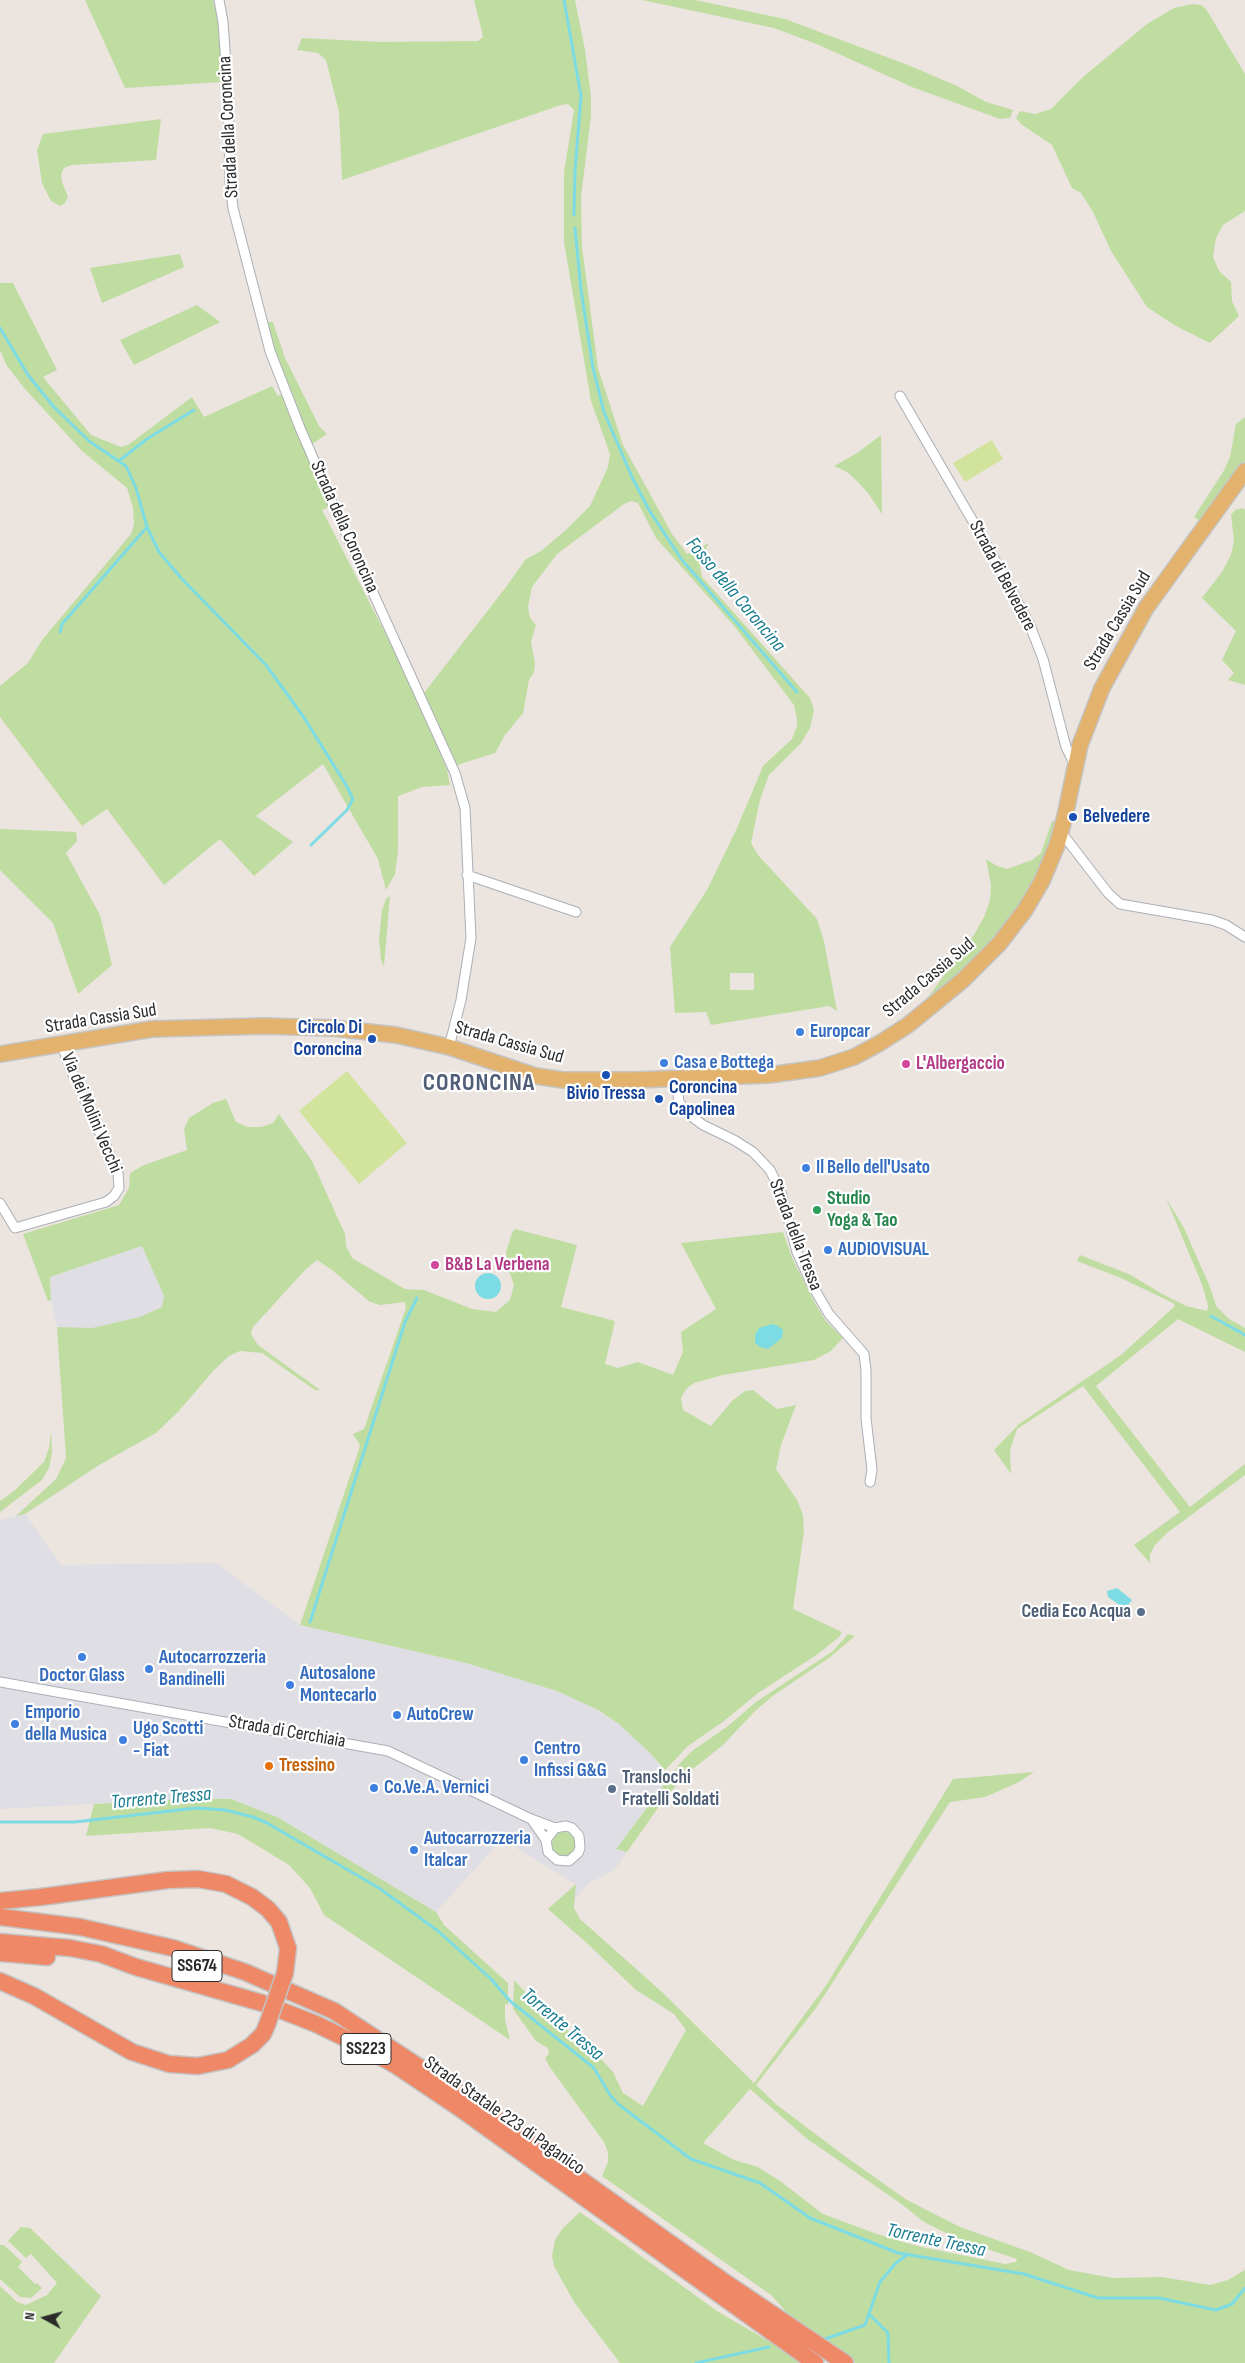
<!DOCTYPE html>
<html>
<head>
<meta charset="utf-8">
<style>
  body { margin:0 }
  #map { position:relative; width:1245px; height:2363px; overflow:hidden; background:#ebe4df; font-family:"Sofia Sans Condensed",sans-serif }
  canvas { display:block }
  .north { position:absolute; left:20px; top:2293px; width:50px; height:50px; -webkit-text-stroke:4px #fff; paint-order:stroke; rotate:277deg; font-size:14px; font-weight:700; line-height:20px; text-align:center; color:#2b2b2b }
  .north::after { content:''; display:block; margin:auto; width:18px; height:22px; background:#2b2b2b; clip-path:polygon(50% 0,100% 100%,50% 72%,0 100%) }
</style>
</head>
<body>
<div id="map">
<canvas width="1245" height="2363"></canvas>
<div class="north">N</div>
</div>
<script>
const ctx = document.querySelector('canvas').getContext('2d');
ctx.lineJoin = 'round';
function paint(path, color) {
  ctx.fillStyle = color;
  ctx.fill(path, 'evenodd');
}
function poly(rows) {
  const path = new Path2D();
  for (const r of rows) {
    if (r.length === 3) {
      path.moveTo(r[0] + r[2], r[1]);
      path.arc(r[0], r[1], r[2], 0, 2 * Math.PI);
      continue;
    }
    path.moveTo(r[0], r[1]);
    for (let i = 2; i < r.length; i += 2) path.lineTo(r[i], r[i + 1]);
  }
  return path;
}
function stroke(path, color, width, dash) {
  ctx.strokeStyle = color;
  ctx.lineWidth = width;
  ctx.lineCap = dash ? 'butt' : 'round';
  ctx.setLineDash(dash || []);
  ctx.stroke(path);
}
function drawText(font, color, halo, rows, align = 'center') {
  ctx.font = font + ' "Sofia Sans Condensed",sans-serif';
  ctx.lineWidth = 4.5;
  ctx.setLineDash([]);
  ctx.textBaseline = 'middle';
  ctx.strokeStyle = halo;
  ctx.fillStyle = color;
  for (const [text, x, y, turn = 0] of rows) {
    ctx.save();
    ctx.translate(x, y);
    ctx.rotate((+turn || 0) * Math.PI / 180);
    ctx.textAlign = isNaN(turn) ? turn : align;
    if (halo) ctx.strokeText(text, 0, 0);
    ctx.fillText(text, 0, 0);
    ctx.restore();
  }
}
paint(poly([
  [142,1246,164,1296,163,1307,140,1317,92,1329,57,1327,51,1300,50,1277],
  [25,1514,61,1565,216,1563,300,1625,466,1663,506,1674,578,1699,619,1724,651,1754,669,1778,616,1849,627,1852,618,1865,613,1871,589,1883,574,1900,575,1884,502,1839,436,1912,279,1818,231,1799,184,1799,0,1809,0,1520]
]), '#dfdee5');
paint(poly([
  [85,0,213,0,218,23,222,82,125,88],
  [474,0,575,0,585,50,591,96,591,116,581,197,582,247,598,368,623,445,672,534,687,554,709,543,701,557,700,566,702,577,810,698,814,710,810,728,801,743,769,775,760,800,751,843,758,855,817,919,824,941,837,1011,829,1006,711,1025,706,1012,675,1013,670,947,707,890,737,828,763,766,792,739,797,726,797,719,794,705,735,627,656,538,638,503,631,501,624,504,557,554,532,587,528,607,530,618,536,625,531,642,535,663,534,672,529,680,523,713,505,735,495,753,457,765,424,693,506,587,526,559,541,551,567,529,590,506,608,467,610,454,591,401,564,242,564,172,574,110,568,104,561,105,342,180,339,112,326,60,318,53,297,50,302,38,381,42,478,41,483,37,482,32],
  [730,973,754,973,754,990,730,990],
  [642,0,695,0,785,19,908,65,957,86,986,102,1013,110,1010,118,1000,119,912,87,819,45,774,28],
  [1193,4,1201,5,1206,9,1245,74,1245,211,1223,225,1216,238,1213,257,1219,271,1231,282,1232,301,1239,316,1210,343,1176,326,1147,307,1111,251,1093,212,1081,193,1072,188,1052,145,1021,124,1016,118,1020,111,1035,114,1051,109,1083,77,1147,24,1174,8],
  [161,119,156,160,72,165,64,168,61,174,62,182,68,197,65,203,60,206,51,201,42,183,37,150,43,134],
  [180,254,184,267,102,303,90,268],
  [0,283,13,283,57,370,43,377,91,435,121,447,128,445,192,397,204,417,272,386,278,396,283,394,329,507,322,510,401,664,431,729,447,770,450,785,422,787,398,796,398,852,395,874,386,890,378,859,323,764,256,816,293,842,254,876,220,839,164,885,107,809,82,826,0,717,0,686,28,663,42,640,131,534,134,524,133,508,127,488,82,451,25,389,7,366,0,350],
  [197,305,220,322,134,365,120,340],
  [265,321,273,322,285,358,319,426,327,434,312,444,283,375],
  [1245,417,1245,461,1200,521,1194,517,1223,472,1230,457,1236,424],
  [881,435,882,514,868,493,856,480,847,472,834,466,857,453],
  [1243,508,1245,510,1245,685,1228,680,1234,673,1222,660,1236,631,1202,598,1222,572,1231,555,1234,540,1231,515,1235,510],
  [1052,821,1057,823,1045,858,1029,893,994,939,920,1008,974,935,984,917,990,900,991,885,986,859,997,866,1007,869,1032,860,1041,853],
  [0,829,76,832,77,841,66,853,100,915,112,965,78,994,53,923,0,870],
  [390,896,384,966,381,960,379,938,382,910,386,899],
  [226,1099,236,1122,248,1127,261,1127,273,1123,279,1114,312,1161,345,1234,346,1246,352,1258,405,1289,424,1290,472,1309,496,1312,510,1300,514,1285,509,1271,506,1252,512,1233,515,1229,577,1245,561,1307,615,1321,605,1364,618,1368,638,1362,673,1375,683,1352,681,1332,716,1309,681,1243,783,1232,793,1260,815,1303,826,1321,843,1338,831,1351,814,1360,723,1375,694,1383,686,1389,681,1398,683,1410,711,1426,732,1401,745,1391,753,1390,777,1409,796,1405,781,1445,776,1469,797,1500,803,1515,804,1531,793,1609,842,1632,839,1637,818,1654,758,1693,724,1721,688,1746,665,1770,651,1754,619,1724,598,1710,557,1691,466,1663,300,1625,357,1455,360,1445,353,1434,364,1429,406,1308,405,1302,380,1305,370,1302,332,1270,317,1260,306,1269,253,1327,251,1334,258,1345,320,1390,315,1390,262,1353,240,1351,229,1356,214,1370,178,1412,156,1433,99,1465,25,1514,16,1516,56,1479,66,1458,57,1327,92,1328,140,1317,162,1307,164,1296,142,1246,50,1277,51,1300,48,1301,23,1234,119,1205,129,1188,130,1173,144,1165,187,1150,184,1129,189,1118,213,1103],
  [1166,1198,1184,1228,1210,1287,1216,1306,1229,1319,1245,1328,1245,1352,1178,1319,1096,1386,1190,1507,1245,1464,1245,1475,1167,1533,1155,1545,1150,1554,1150,1563,1134,1545,1180,1512,1083,1386,1017,1429,1010,1450,1011,1474,994,1450,1019,1424,1121,1355,1174,1307,1175,1305,1171,1302,1121,1278,1077,1261,1080,1255,1131,1275,1162,1294,1186,1306,1207,1311,1208,1306,1203,1287],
  [51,1431,52,1453,49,1468,42,1480,0,1512,0,1501,14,1491,44,1462,49,1448],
  [848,1634,855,1636,829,1658,774,1695,756,1710,723,1745,684,1776,660,1805,627,1852,616,1849,681,1762,692,1751,728,1726,756,1702,833,1651],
  [1034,1772,1019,1782,985,1797,950,1802,816,2008,756,2085,777,2105,846,2157,907,2200,960,2227,1030,2252,1069,2270,1113,2278,1162,2277,1210,2285,1228,2280,1245,2270,1245,2363,856,2363,801,2328,771,2295,602,2176,608,2162,608,2152,604,2142,549,2066,545,2058,549,2054,548,2048,536,2041,513,2009,514,1980,528,1995,559,2021,580,2043,600,2058,613,2072,623,2093,643,2106,686,2030,674,2014,636,1990,589,1945,548,1909,576,1884,574,1908,580,1919,662,1992,754,2083,825,1987,953,1779],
  [750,2089,806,2138,900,2203,924,2222,960,2240,1017,2259,1016,2262,1005,2264,917,2246,877,2234,823,2214,780,2181,758,2167,734,2160,703,2143],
  [184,1799,231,1799,279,1818,436,1912,444,1925,508,1983,508,2005,505,2004,505,2020,510,2040,324,1915,310,1888,289,1865,238,1834,210,1828,86,1836,94,1804],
  [564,1844,12],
  [580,2212,717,2311,770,2342,800,2363,620,2363,574,2302,554,2266,552,2256,555,2240,563,2228],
  [21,2227,30,2228,101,2296,54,2363,0,2363,0,2286,17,2302,26,2305,47,2295,57,2283,31,2254,26,2258,8,2241],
  [0,2245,4,2245,22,2262,18,2267,35,2284,37,2283,42,2288,31,2298,20,2297,0,2279]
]), '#c0dda1');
paint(poly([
  [992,440,1003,459,965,482,953,463],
  [347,1071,407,1143,359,1184,299,1111]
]), '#d2e39d');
paint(poly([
  [488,1286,13],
  [772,1324,778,1326,783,1330,782,1338,768,1349,760,1347,755,1343,755,1335,759,1328],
  [1117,1588,1132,1600,1125,1609,1108,1597,1107,1591]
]), '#7cdbe3');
stroke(poly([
  [564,0,581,96,575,171,574,215],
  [575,228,581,290,593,368,604,412,632,477,649,510,682,560,797,692],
  [0,328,28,375,53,406,89,441,126,466,136,488,147,527,159,552,182,579,266,665,305,719,346,785,353,799,347,810,311,845],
  [120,460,147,439,194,410],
  [60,632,62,624,147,527],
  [1211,1316,1245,1335],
  [310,1622,405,1322,417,1298],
  [0,1822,75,1822,196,1808,225,1810,253,1817,267,1823,379,1888,438,1931,491,1979,510,2001,594,2068,610,2095,618,2104,691,2159,760,2183,810,2218,898,2253,1024,2274,1098,2298,1159,2298,1216,2310,1232,2304,1245,2288],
  [870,2315,888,2333,889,2363],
  [822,2340,865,2325,880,2282,895,2264,908,2254],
  [696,2363,769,2347]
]), '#7cdbe3', 3);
const street = poly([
  [219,0,223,22,228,93,230,182,233,208,270,351,300,428,335,509,455,773,465,808,471,938,461,1000,449,1047],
  [900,396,989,549,1029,623,1043,659,1066,747,1076,767],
  [1061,832,1108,893,1120,904,1212,920,1226,925,1245,937],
  [467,875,576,912],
  [676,1078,679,1102,687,1113,703,1125,734,1140,753,1152,770,1170,781,1192,797,1252,812,1285,829,1314,864,1354,866,1370,866,1418,872,1470,870,1482],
  [0,1203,15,1228,106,1202,114,1196,119,1188,118,1172,70,1068,62,1045],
  [0,1682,388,1751,531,1819,555,1828],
  [532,1820,546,1840,548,1852,557,1860,569,1861,578,1853,580,1848,579,1836,572,1828,566,1826,555,1828,546,1840]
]);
const primary = poly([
  [0,1054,152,1029,264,1026,332,1028,396,1035,449,1047,536,1076,563,1080,633,1080,769,1075,820,1068,854,1057,880,1043,908,1025,963,980,999,944,1025,910,1042,881,1057,845,1065,816,1080,745,1102,688,1146,608,1245,471]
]);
const highway = poly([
  [0,1901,41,1897,168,1880,198,1879,226,1884,252,1897,268,1909,279,1922,288,1948,285,1973],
  [0,1917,80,1927,173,1948,245,1972,334,2011,472,2102,726,2283,845,2363],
  [0,1942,70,1948,101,1954,136,1967,262,2003,316,2024,353,2042,397,2066,458,2107,815,2363],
  [0,1953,47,1957],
  [0,1981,34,1996,132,2052,169,2064,198,2066,228,2060,252,2045,263,2034,267,2025]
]);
stroke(street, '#abafb6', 11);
stroke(primary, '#c4c4c4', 18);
stroke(highway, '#c4c4c4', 19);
stroke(street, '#fff', 9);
stroke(primary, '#e3b26c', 15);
stroke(highway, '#ef8866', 16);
const highwayBridge = poly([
  [267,2025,285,1973]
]);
stroke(highwayBridge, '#c4c4c4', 19, []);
stroke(highwayBridge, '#ef8866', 16);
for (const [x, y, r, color] of [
  [1073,817,5,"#1a4fb4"],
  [800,1032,5,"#3f7fe0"],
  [372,1039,5,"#1a4fb4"],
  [664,1063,5,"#3f7fe0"],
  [906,1064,5,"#d1479c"],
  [606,1075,5,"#1a4fb4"],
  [659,1099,5,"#1a4fb4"],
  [806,1168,5,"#3f7fe0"],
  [817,1210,5,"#2e9e5b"],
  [828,1250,5,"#3f7fe0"],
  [435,1265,5,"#d1479c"],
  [1141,1612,5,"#5c6f8a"],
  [82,1657,5,"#3f7fe0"],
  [149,1669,5,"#3f7fe0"],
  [290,1685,5,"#3f7fe0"],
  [397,1715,5,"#3f7fe0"],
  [15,1724,5,"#3f7fe0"],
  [123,1740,5,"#3f7fe0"],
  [524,1760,5,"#3f7fe0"],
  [269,1766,5,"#e8710a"],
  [374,1788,5,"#3f7fe0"],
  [612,1789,5,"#5c6f8a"],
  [414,1850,5,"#3f7fe0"]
]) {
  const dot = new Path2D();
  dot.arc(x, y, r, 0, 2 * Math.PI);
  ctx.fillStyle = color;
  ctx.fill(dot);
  stroke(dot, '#fff', 2);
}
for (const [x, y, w] of [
  [197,1966,50],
  [366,2049,50]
]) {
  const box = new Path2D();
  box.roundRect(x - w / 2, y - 15.5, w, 31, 4);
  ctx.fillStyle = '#fff';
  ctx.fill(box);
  stroke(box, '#2b2b2b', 1);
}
drawText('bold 18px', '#2b2b2b', null, [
  ["SS674",197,1966],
  ["SS223",366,2049]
]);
drawText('19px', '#2b2b2b', '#fff', [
  ["Strada della Coroncina",229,127,-93],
  ["Strada della Coroncina",344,527,66],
  ["Strada di Belvedere",1002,576,62],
  ["Strada Cassia Sud",1118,621,-59],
  ["Strada Cassia Sud",929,978,-40],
  ["Strada Cassia Sud",101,1019,-9],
  ["Strada Cassia Sud",509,1043,16],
  ["Via dei Molini Vecchi",91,1113,67],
  ["Strada della Tressa",795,1235,69],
  ["Strada di Cerchiaia",287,1732,10],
  ["Strada Statale 223 di Paganico",504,2116,35]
]);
drawText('bold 19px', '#164399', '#fff', [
  ["Belvedere",1083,817],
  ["Circolo Di",362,1028,"right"],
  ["Coroncina",362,1050,"right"],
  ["Coroncina",669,1088],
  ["Capolinea",669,1110],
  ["Bivio Tressa",606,1094,"center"]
], 'left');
drawText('bold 19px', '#366cbe', '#fff', [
  ["Europcar",810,1032],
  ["Casa e Bottega",674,1063],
  ["Il Bello dell'Usato",816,1168],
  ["AUDIOVISUAL",838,1250],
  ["Autocarrozzeria",159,1658],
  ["Bandinelli",159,1680],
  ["Autosalone",300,1674],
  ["Montecarlo",300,1696],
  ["Doctor Glass",82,1676,"center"],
  ["Emporio",25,1713],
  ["della Musica",25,1735],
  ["AutoCrew",407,1715],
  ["Ugo Scotti",133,1729],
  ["- Fiat",133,1751],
  ["Centro",534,1749],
  ["Infissi G&G",534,1771],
  ["Co.Ve.A. Vernici",384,1788],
  ["Autocarrozzeria",424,1839],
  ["Italcar",424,1861]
], 'left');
drawText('bold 19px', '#b23c85', '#fff', [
  ["L'Albergaccio",916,1064],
  ["B&B La Verbena",445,1265]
], 'left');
drawText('bold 19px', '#27864d', '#fff', [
  ["Studio",827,1199],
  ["Yoga & Tao",827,1221]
], 'left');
drawText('bold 19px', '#4e5e75', '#fff', [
  ["Cedia Eco Acqua",1131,1612],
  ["Translochi",622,1778,"left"],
  ["Fratelli Soldati",622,1800,"left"]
], 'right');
drawText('bold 19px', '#c56008', '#fff', [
  ["Tressino",279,1766]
], 'left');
drawText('italic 20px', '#1b7d90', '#fff', [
  ["Fosso della Coroncina",735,595,50],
  ["Torrente Tressa",161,1799,-5],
  ["Torrente Tressa",562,2025,40],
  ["Torrente Tressa",936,2241,12]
]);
ctx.letterSpacing = '1px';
drawText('bold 24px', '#505e78', '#fff', [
  ["CORONCINA",479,1084]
]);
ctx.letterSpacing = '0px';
</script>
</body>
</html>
